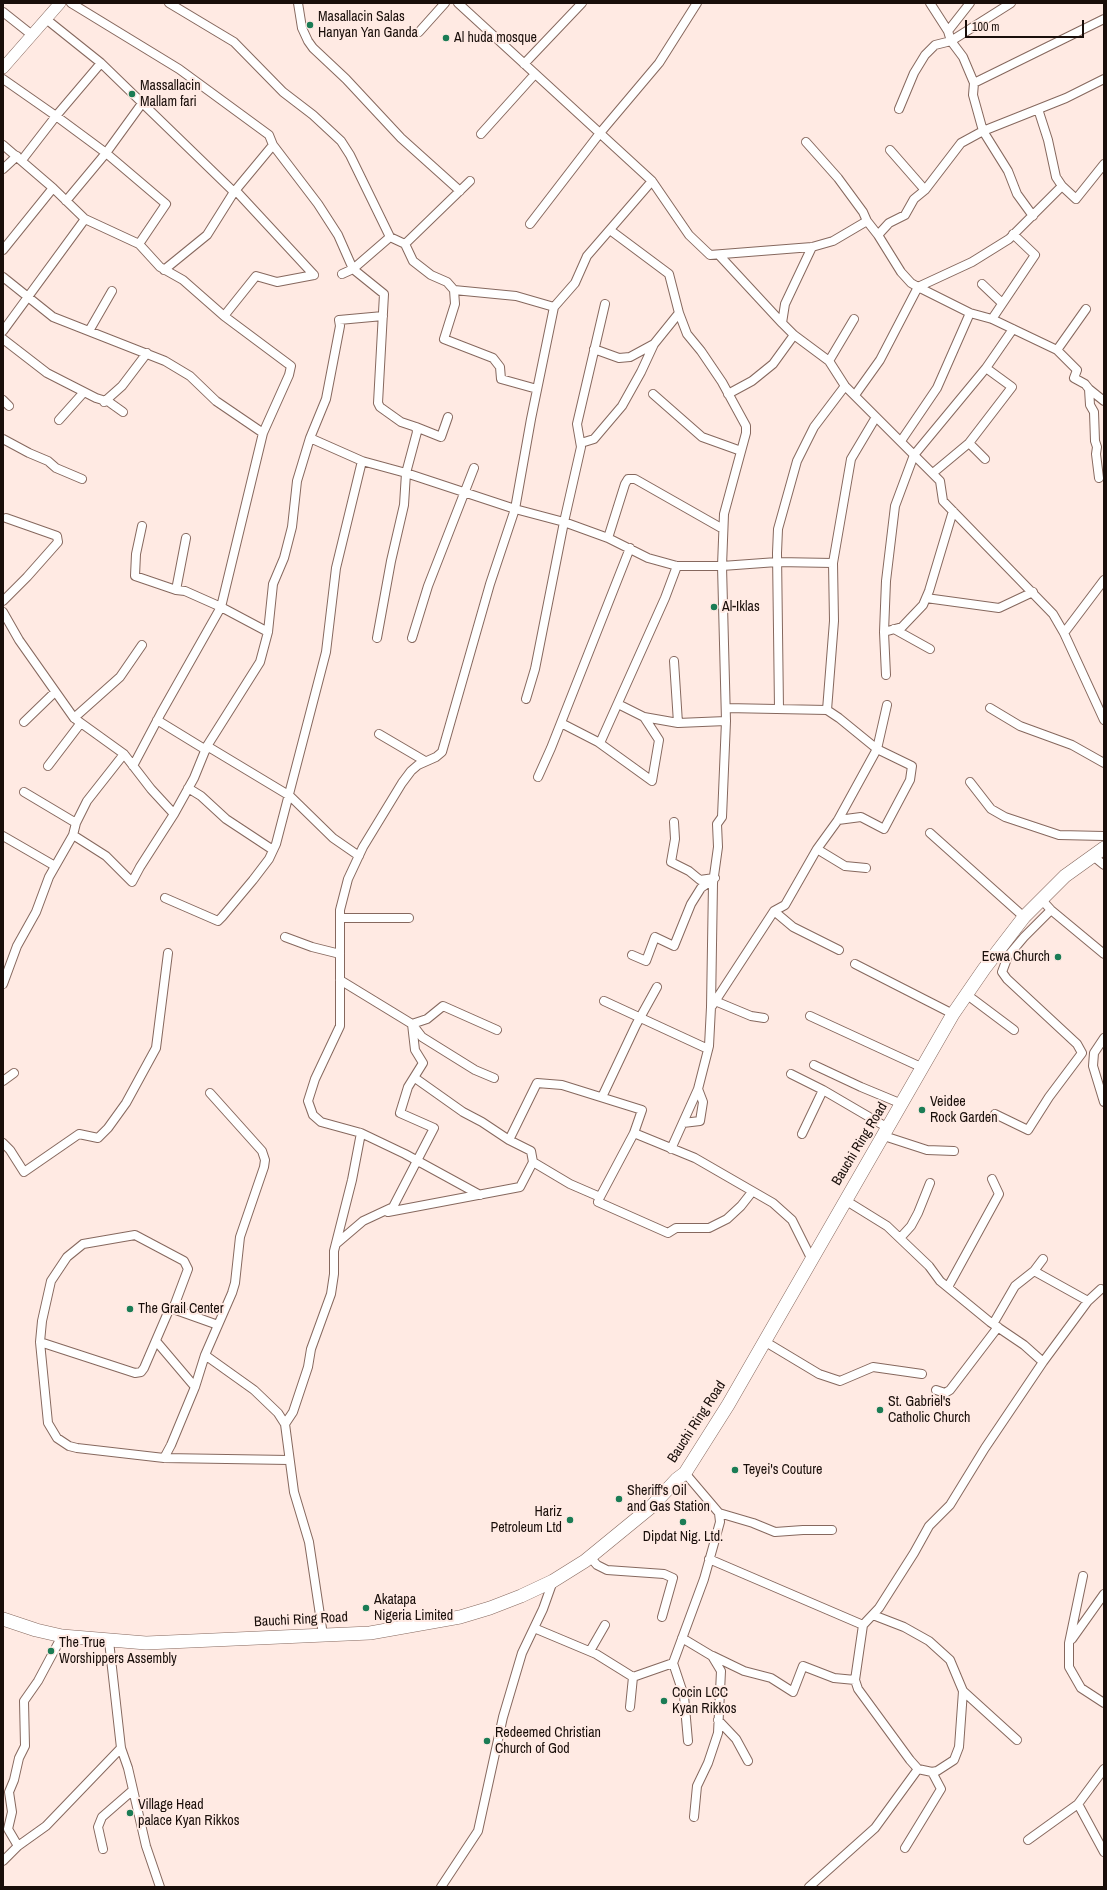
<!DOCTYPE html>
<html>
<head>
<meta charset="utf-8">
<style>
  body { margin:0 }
  #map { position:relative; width:1107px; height:1890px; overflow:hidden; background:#ffeae3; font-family:"Archivo Narrow",sans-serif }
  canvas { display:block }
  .frame { position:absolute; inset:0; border:4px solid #190e0a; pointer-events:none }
  .scale { position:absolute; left:965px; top:20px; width:119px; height:18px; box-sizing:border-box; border:2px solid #190e0a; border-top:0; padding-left:5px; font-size:12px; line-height:14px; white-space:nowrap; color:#190e0a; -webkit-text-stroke:3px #ffeae3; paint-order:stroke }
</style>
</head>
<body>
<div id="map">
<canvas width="1107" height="1890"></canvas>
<div class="frame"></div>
<div class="scale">100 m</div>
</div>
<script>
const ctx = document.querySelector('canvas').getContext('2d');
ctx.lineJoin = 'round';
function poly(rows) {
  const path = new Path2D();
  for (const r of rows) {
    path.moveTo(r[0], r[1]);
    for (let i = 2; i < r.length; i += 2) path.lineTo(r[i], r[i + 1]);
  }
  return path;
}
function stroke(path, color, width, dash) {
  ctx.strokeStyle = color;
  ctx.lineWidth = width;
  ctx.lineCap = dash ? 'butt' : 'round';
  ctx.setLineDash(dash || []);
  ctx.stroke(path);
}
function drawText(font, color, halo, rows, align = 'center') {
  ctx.font = font + ' "Archivo Narrow",sans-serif';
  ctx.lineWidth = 4;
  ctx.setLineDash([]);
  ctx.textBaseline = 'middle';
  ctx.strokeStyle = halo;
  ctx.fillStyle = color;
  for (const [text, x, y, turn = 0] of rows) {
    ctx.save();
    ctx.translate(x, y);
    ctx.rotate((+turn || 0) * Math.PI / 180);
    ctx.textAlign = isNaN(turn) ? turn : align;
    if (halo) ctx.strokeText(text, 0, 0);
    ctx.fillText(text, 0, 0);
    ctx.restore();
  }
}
const street = poly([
  [71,3,179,69,269,135,273,145,318,204,338,235,353,269,384,294,378,403,380,407,401,422,416,427,417,432,406,473,404,505,391,561,377,638],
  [169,3,234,42,283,92,313,115,341,141,350,155,390,237],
  [298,3,302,28,308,41,313,48,346,79,401,138,460,191],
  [458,3,652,181,689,235,710,255,812,247,833,241,867,221],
  [930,3,948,31,951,41,963,57,974,83,973,95,983,131,1008,171,1017,194,1033,216],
  [3,12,32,35],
  [46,19,101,63,234,192,238,193,314,275],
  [948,31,970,3],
  [419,32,445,3],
  [524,64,582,3],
  [3,79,56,116,106,153,166,204,139,244],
  [974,83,1104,19],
  [899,109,914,73,925,55,935,45,951,41,1011,3],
  [1038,109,1048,140,1056,177,1062,186,1076,199,1104,164],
  [481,134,535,74],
  [806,142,838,178,863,212,867,221,878,235,901,272,911,283,918,287,970,313,992,319,1057,350,1086,309],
  [3,145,53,188,85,219,139,244,160,267,183,280,224,316,291,366,289,375,263,433,221,607,161,713,133,766],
  [890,150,925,190],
  [22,160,56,116,101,63],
  [3,169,17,156],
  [66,201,106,153,143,102],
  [530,224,600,133,659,63,697,3],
  [610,230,669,274,679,313,687,334,701,351,722,382,746,426,746,433,724,514,722,566,726,721,722,817,717,824,718,847,713,883,711,1007,709,1046,698,1089,703,1102,700,1121,683,1123],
  [878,235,889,223,905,215,914,199,925,190,961,143,983,131,1066,98,1104,79],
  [405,244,413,261,431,275,447,282,454,290,455,304,444,339,493,358,500,367,501,379,537,389],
  [812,247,785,304,782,323,794,335,829,361,845,386,940,481,943,501,1053,614,1064,633,1104,720],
  [3,250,53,188],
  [719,255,782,323],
  [164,270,207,235,234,192,273,145],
  [342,274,353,269,390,237,405,244,470,181],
  [3,277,53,317,165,361,190,376,216,401,263,433],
  [982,284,1002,303],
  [454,290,516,296,554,307],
  [224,316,256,276,277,282,314,275],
  [992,319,1035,255,1013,234],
  [3,331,85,219],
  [89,331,112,291],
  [3,339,47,373,96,398,109,402,123,412],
  [594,349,619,358,630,357,654,344],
  [1057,350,1077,370,1074,378,1085,384,1089,389,1090,405,1094,412,1095,441,1097,447,1096,454,1099,478],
  [829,361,854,319],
  [986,368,1013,329],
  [1089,389,1104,401],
  [653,394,702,437,741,451],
  [728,394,752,381,773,364,794,335],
  [855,395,880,360,918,287,972,262,1009,239,1062,186],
  [3,400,9,406],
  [104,402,122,386,147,353],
  [59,420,84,392],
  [416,427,441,437,448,417],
  [310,438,362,461,406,473,515,509,564,522,608,538,648,558,677,566,722,566,777,562,833,563],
  [3,439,29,453,48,461,56,468,82,479],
  [901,441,937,388,970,313],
  [581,443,594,439,622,406,641,372,654,344,679,313],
  [969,443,985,459],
  [142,526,136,554,135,576,176,590,185,591,221,607,268,632],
  [608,538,625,484,628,479,635,479,723,529],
  [176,590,186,538],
  [926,598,999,608,1033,592],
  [3,601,27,577,58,542,57,536,6,518],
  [3,612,19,640,74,718,124,754,151,789,174,814],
  [894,629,930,649],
  [884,632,902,627,923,605,929,591,953,511],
  [1064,633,1104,580],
  [412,638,428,586,474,468],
  [674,661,678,723,726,721],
  [886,675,884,632,886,581,895,506,914,455,986,368,1012,387,969,443,933,473],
  [526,699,535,669,564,522,581,447,577,424,605,304],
  [618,704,644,717,678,723],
  [990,708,1020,726,1072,745,1104,763],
  [779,709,777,553,778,529,797,461,814,427,845,386],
  [827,710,834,621,833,563,851,459,876,417],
  [74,718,120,677,142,645],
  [157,720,206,750],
  [24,722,55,692],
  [561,723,598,742,652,781,659,740,644,717],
  [379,734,425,761],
  [600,743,665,598,677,566],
  [207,746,290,796,333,838,359,856],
  [48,766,80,724],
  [538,777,551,748,630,548],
  [970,782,991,809,1005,817,1059,835,1104,836],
  [188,788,201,796,226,819,273,850],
  [24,792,76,823],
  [838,820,861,817,884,829,910,780,912,766,877,749,887,705],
  [674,822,675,839,671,862,689,871,700,880,714,878],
  [930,833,1024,917],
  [73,835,106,856,132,882,140,867,174,814,194,778,207,746,260,662,268,632,273,584,284,558,292,527,297,481,310,438,326,399,340,326,339,320,383,316],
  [3,836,55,866],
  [817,849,845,866,866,868],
  [1093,856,1104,865],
  [165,898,218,921,222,917,253,880,269,859,276,844,326,652,336,568,362,461],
  [1041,899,1051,910,1104,954],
  [774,911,793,927,839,950],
  [340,918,409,918],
  [285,937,312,947,340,954],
  [632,955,646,961,655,937,674,946,691,904,701,888,715,878],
  [855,964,953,1014],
  [3,984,17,946,36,912,49,877,73,835,76,823,87,801,124,754],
  [966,994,1014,1030],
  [604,1001,708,1049],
  [715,1001,751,1016,764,1018],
  [712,1006,774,911,785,905,817,849,838,820,877,749,839,718,827,710,726,708],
  [810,1016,923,1068],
  [1104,1038,1094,1053,1093,1066,1104,1102],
  [814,1065,861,1087,902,1104],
  [791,1074,823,1090,888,1128],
  [494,1078,475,1070,422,1037,412,1024,427,1019,443,1006,497,1030],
  [3,1081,14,1073],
  [602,1097,636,1025,657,987],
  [995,1114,1028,1130,1049,1097,1082,1053,1077,1044,1007,979,1002,972,1008,956,1024,937,1051,910],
  [361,1133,405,1154,480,1195],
  [802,1134,823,1090],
  [884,1136,927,1150,954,1151],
  [509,1140,537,1083,562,1085,642,1110,634,1133],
  [3,1143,10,1150,24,1172,79,1134,98,1138,108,1128,126,1103,156,1048,168,953],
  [671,1149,698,1089],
  [533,1162,570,1184,600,1197,634,1133,695,1158,773,1203,792,1220,812,1260],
  [600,1197,598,1202,668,1233,676,1228,709,1228,727,1219,741,1206,752,1192],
  [845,1200,887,1226,929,1266,940,1281,990,1322,1024,1345,1043,1362],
  [388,1212,520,1187,533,1162,531,1151,509,1140,482,1122,463,1112,415,1078],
  [901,1237,911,1226,918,1213,930,1183],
  [336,1244,363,1221,393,1207,434,1128,400,1113,408,1087,423,1063,415,1050,412,1024,340,980],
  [1034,1271,1088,1301],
  [948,1287,999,1194,992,1179],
  [173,1309,188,1269,184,1261,135,1235,83,1244,67,1257,51,1281,42,1321,40,1342,48,1423,57,1438,69,1446,77,1448,164,1458,289,1460],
  [993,1324,1015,1286,1034,1271,1043,1259],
  [156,1341,195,1387],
  [764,1341,819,1374,840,1381,873,1367,922,1374],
  [40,1342,135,1373,141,1372,144,1368,169,1310,173,1309,218,1325],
  [205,1355,254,1390,278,1413,285,1424,294,1492,309,1542,323,1635],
  [936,1390,945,1393,950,1390,998,1327],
  [285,1424,293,1412,308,1367,311,1349,331,1294,334,1274,334,1251,352,1180,361,1133,321,1122,313,1115,308,1101,315,1079,340,1026,340,910,348,879,363,847,402,783,411,771,418,765,436,757,442,752,490,584,515,509,531,419,554,307,575,283,587,256,652,181],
  [164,1458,171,1445,195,1387,205,1355,232,1293,235,1283,240,1237,264,1167,265,1160,262,1151,210,1093],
  [685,1473,719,1513,720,1522,704,1579,673,1663,684,1696,688,1741],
  [719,1513,753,1523,775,1532,803,1530,832,1530],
  [589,1556,597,1565,607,1570,664,1574,673,1578,662,1617],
  [709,1559,863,1625],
  [1083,1576,1069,1643,1069,1667,1081,1688,1104,1703],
  [873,1615,904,1627,929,1641,950,1660,963,1691,1017,1740],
  [534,1628,596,1654,633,1677,630,1707],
  [682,1638,712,1656,721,1671,718,1733,708,1763,697,1786,694,1817],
  [1072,1639,1104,1594],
  [109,1641,121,1748,128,1768,146,1846,160,1887],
  [590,1651,605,1625],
  [713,1656,744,1671,771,1678,793,1692,803,1666,834,1678,855,1680],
  [633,1677,673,1663],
  [718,1720,736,1739,748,1761],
  [932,1772,937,1771,954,1760,959,1747,963,1691],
  [1078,1804,1104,1852],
  [1028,1840,1078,1804,1104,1769],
  [18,1846,8,1829,12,1812,9,1792,14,1780,19,1758,25,1746,24,1701,38,1681,62,1636],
  [905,1848,941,1789,932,1772,918,1769,910,1760,858,1689,855,1680,863,1625,879,1608,914,1553,929,1526,950,1505,985,1448,1043,1362,1088,1301,1101,1289],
  [103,1849,98,1827,102,1817,133,1790],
  [3,1861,18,1846,46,1826,121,1748],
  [441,1887,478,1831,503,1717,522,1653,543,1609,553,1581],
  [809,1887,875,1828,918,1769]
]);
const secondary = poly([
  [3,68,60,3]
]);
const primary = poly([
  [3,1619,36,1630,62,1636,146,1643,370,1633,460,1617,490,1608,521,1596,553,1581,585,1561,651,1507,677,1479,685,1473,728,1405,953,1014,984,969,1024,917,1065,876,1104,848]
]);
stroke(street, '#86685e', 10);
stroke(secondary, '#86685e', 12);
stroke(primary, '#86685e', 14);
stroke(street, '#fff', 8);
stroke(secondary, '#fff', 11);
stroke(primary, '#fff', 13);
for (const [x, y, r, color] of [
  [310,25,4,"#1b7c55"],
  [446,38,4,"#1b7c55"],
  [132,94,4,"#1b7c55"],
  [714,607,4,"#1b7c55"],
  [1058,957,4,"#1b7c55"],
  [922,1110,4,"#1b7c55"],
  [130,1309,4,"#1b7c55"],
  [880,1410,4,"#1b7c55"],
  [735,1470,4,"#1b7c55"],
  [619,1499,4,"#1b7c55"],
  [570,1520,4,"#1b7c55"],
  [683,1522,4,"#1b7c55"],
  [366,1608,4,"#1b7c55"],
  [51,1651,4,"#1b7c55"],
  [664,1701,4,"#1b7c55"],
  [487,1741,4,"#1b7c55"],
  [130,1813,4,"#1b7c55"]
]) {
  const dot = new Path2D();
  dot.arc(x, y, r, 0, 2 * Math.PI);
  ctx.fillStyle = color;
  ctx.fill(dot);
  stroke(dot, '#ffeae3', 1.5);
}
drawText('14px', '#190e0a', '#ffeae3', [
  ["Masallacin Salas",318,17],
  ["Hanyan Yan Ganda",318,33],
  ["Al huda mosque",454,38],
  ["Massallacin",140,86],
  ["Mallam fari",140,102],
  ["Al-Iklas",722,607],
  ["Ecwa Church",1050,957,"right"],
  ["Veidee",930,1102],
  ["Rock Garden",930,1118],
  ["The Grail Center",138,1309],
  ["St. Gabriel's",888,1402],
  ["Catholic Church",888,1418],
  ["Teyei's Couture",743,1470],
  ["Sheriff's Oil",627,1491],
  ["and Gas Station",627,1507],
  ["Hariz",562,1512,"right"],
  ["Petroleum Ltd",562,1528,"right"],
  ["Dipdat Nig. Ltd.",683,1537,"center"],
  ["Akatapa",374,1600],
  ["Nigeria Limited",374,1616],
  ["The True",59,1643],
  ["Worshippers Assembly",59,1659],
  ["Cocin LCC",672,1693],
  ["Kyan Rikkos",672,1709],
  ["Redeemed Christian",495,1733],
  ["Church of God",495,1749],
  ["Village Head",138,1805],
  ["palace Kyan Rikkos",138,1821]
], 'left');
drawText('14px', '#190e0a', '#ffeae3', [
  ["Bauchi Ring Road",860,1144,-59],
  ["Bauchi Ring Road",697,1422,-57],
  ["Bauchi Ring Road",301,1620,-3]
]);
</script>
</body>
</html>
